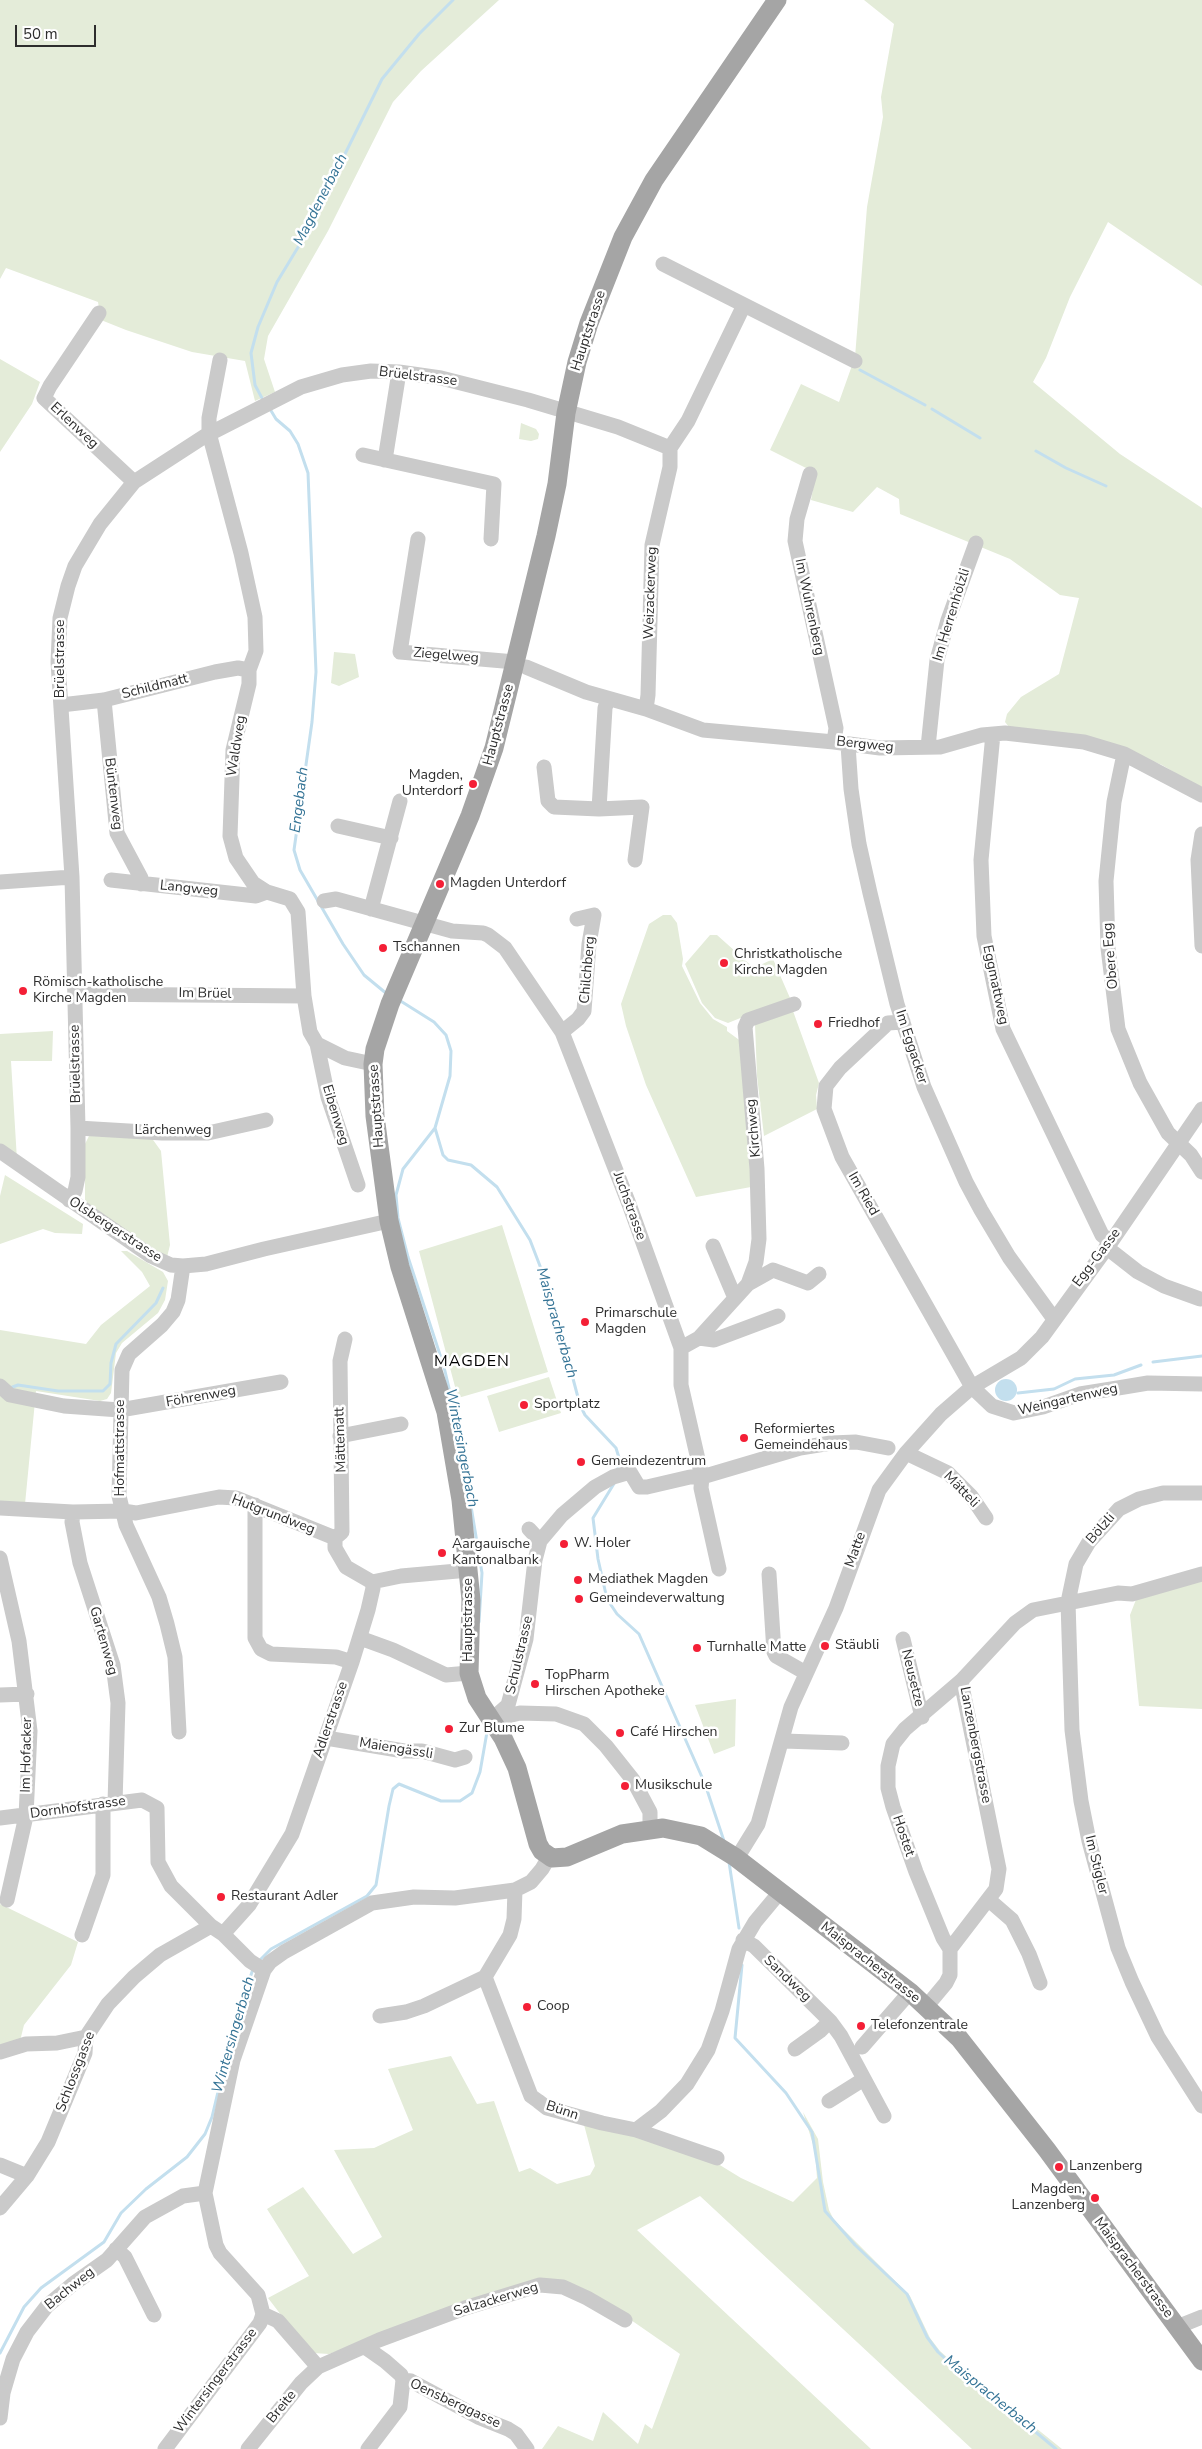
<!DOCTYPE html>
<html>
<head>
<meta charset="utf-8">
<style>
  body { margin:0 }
  #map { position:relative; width:1202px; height:2449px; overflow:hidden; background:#fff; font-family:"Nunito Sans",sans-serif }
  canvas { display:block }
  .scale { position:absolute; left:15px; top:25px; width:81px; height:22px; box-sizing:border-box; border:2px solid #2d2d2d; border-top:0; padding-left:6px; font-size:15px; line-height:18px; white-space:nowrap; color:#2d2d2d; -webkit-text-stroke:4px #fff; paint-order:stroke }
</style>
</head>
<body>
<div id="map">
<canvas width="1202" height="2449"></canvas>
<div class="scale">50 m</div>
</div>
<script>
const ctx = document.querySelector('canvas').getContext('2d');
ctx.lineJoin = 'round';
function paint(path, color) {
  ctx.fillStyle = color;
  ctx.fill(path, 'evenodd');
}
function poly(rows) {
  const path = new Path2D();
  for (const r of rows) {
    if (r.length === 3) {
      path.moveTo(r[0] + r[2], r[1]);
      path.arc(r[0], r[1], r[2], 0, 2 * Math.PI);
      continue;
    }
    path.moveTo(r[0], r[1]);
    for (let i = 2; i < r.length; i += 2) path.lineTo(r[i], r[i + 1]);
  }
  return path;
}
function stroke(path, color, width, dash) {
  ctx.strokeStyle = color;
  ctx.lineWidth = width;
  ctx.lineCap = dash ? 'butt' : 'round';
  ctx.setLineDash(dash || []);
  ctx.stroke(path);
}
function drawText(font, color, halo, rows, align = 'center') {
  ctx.font = font + ' "Nunito Sans",sans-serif';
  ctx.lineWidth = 5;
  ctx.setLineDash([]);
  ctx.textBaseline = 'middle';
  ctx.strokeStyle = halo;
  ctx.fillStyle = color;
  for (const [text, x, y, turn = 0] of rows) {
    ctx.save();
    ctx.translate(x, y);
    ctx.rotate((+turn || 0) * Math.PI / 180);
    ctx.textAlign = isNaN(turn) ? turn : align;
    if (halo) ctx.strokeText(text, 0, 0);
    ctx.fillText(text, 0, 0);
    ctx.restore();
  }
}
paint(poly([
  [0,0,499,0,421,71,393,102,328,231,268,336,264,359,275,392,255,401,245,361,192,352,126,330,101,320,98,302,6,268,0,279],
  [864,0,1202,0,1202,286,1108,222,1070,297,1046,358,1033,382,1120,454,1202,508,1202,789,1162,765,1111,744,1009,727,1005,722,1007,714,1021,697,1059,674,1079,598,1060,595,1010,559,900,514,899,499,877,487,853,512,811,500,816,473,770,450,801,384,839,402,855,357,867,207,883,117,881,97,894,24],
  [0,359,40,382,32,404,0,452],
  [521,423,536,429,539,434,538,439,531,441,519,439],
  [334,652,355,654,359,677,339,686,331,683],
  [663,915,671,915,677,923,683,959,682,966,700,1003,713,1019,727,1027,727,1031,742,1042,751,1187,696,1197,646,1085,626,1026,621,1004,649,924],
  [710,935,717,935,754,968,773,959,790,998,728,1023,715,1018,702,1003,685,964],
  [793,1011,819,1083,816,1095,817,1109,764,1136,757,1076,755,1024],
  [53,1031,52,1061,11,1061,17,1160,0,1146,0,1034],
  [89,1136,151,1137,161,1151,170,1245,167,1257,85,1204,85,1144],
  [5,1175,83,1224,82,1234,55,1233,43,1229,0,1244,0,1196],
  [502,1225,548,1372,458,1398,419,1251],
  [121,1251,127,1251,163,1272,168,1281,165,1300,158,1313,122,1343,116,1353,111,1393,107,1399,100,1401,36,1391,25,1504,0,1503,0,1330,86,1344,101,1325,150,1286,142,1272],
  [549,1377,561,1413,499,1432,487,1396],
  [1202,1579,1202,1709,1139,1706,1130,1615,1137,1597],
  [736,1699,735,1746,714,1754,695,1705],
  [0,1904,78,1942,71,1965,24,2025,20,2041,0,2047],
  [451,2056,477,2104,494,2101,519,2172,530,2168,557,2184,590,2175,595,2166,583,2121,710,2159,741,2178,793,2202,817,2178,815,2151,803,2112,818,2139,823,2182,829,2210,834,2220,910,2296,930,2338,940,2351,979,2386,1005,2403,1062,2449,972,2449,700,2196,637,2230,871,2449,542,2449,558,2426,593,2441,603,2412,638,2444,645,2424,652,2429,680,2354,618,2311,538,2281,329,2354,313,2353,304,2345,268,2298,309,2276,267,2209,303,2187,353,2254,382,2237,334,2150,374,2148,413,2130,388,2069]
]), '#e4ecd9');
paint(poly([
  [1006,1390,11]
]), '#c3dfee');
stroke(poly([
  [860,370,925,405],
  [263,400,255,385,251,353,258,327,277,282,303,239,382,79,419,34,453,0],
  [270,409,276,419,290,431,298,444,308,473,316,672,312,722,294,850,300,870,343,944,364,975,387,994],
  [932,409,980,438],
  [1036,451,1066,468,1106,486],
  [399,1000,434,1022,446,1035,451,1051,450,1076,435,1128,403,1169,396,1195,398,1218,408,1257,444,1367,453,1405],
  [435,1128,443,1155,448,1160,471,1165,497,1187,530,1240,550,1292,580,1405,585,1415,616,1448,620,1461,617,1472],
  [1153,1362,1202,1356],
  [10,1388,18,1385,58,1391,103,1391,110,1384,111,1363,116,1344,156,1303,163,1288],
  [1018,1393,1054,1389,1075,1379,1114,1375,1141,1365],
  [615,1482,593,1518,598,1559,607,1599,617,1614,639,1634,705,1784,724,1841],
  [469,1494,482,1573,479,1622],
  [729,1862,739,1928],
  [258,1962,271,1949,367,1896,376,1885,389,1806,393,1789,399,1784,441,1801,460,1801,472,1793,480,1772,487,1732],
  [742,1965,735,2038,786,2093,812,2132,825,2211,855,2245,907,2294,927,2337,938,2352,973,2384,1008,2409,1056,2449],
  [0,2353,24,2307,41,2288,104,2242,121,2213,146,2189,187,2157,205,2134,212,2117,234,2025,253,1969]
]), '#c3dfee', 3);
stroke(poly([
  [663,264,855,361],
  [99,313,50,386,44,398,134,482],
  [220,360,209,418,209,433,241,553,255,617,256,651,249,670,249,684,233,750,230,836,236,858,253,883,267,892,290,899,298,912,304,996,310,1032,317,1044,345,1058,373,1064],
  [363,455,494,484,491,539],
  [385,460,399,372],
  [810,474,797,519,795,541,836,728,834,742],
  [418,539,400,652,515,662],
  [526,667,586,692,646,709,703,730,834,742,880,748,940,747,982,735,1005,733,1084,742,1124,754,1202,795],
  [104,700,117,833,141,878,141,884],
  [61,705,104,700,215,672,238,668,249,670],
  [646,709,648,695,652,545,670,467,670,448,688,421,744,305],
  [993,734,981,860,984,936,1003,1029,1102,1235,1111,1242],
  [848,745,851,789,859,844,870,893,897,1004,924,1087,966,1182,981,1210,1009,1257,1054,1319],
  [928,747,937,660,948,620,976,543],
  [1124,754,1114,802,1106,881,1108,948,1118,1029,1140,1083,1168,1133,1191,1155,1202,1172],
  [544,767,548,801,554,807,599,809,642,807,635,860],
  [599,809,605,708,608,699],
  [338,826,391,838],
  [1202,834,1198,860,1202,946],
  [111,880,256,896,267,892],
  [0,882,72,877],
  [324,901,336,899,452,931,483,933,488,935,505,948,562,1032,629,1204,681,1348,681,1385,702,1477,701,1488,719,1569],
  [371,909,400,801],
  [75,994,304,996],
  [903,1022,888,1023,840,1068,826,1086,824,1109,842,1157,972,1387,992,1406,1014,1413,1043,1407,1080,1394,1124,1387,1148,1383,1202,1384],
  [562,1032,578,1019,584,1011,589,944,594,915,577,919],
  [317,1044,328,1097,358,1185],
  [78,1128,162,1133,208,1133,266,1120],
  [0,1151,151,1256,171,1265,183,1266,206,1264,264,1249,389,1221],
  [69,1200,75,1191,78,1177,78,1128,72,877,58,662,60,618,68,586,75,566,100,524,134,482,205,436,301,387,342,375,371,371,399,372,441,378,528,400,618,427,670,448],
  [713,1246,735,1298],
  [1106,1247,1138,1272,1164,1286,1200,1299],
  [748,1284,773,1270,808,1283,819,1274],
  [699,1338,714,1340,778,1316],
  [681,1348,699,1338,748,1284,756,1262,759,1239,757,1169,745,1027,748,1020,794,1004],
  [0,1386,10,1395,64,1406,120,1410,281,1382],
  [340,1436,401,1424],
  [906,1453,948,1473,971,1496,986,1518],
  [1202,1493,1163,1493,1139,1499,1119,1509,1089,1542,1076,1564,1068,1602,1072,1730,1081,1801,1089,1841,1118,1948,1132,1982,1158,2037,1202,2106],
  [255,1505,255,1638,261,1649,271,1654,336,1657,352,1662],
  [0,1508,73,1512,123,1511,136,1513,219,1497,236,1498,335,1538,335,1548,346,1567,372,1582],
  [73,1512,72,1522,80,1563,113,1665,118,1703,115,1803],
  [529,1529,540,1541],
  [335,1538,342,1532,340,1361,345,1339],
  [0,1558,19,1641,30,1731,26,1816,7,1900],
  [769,1574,774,1652,776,1656,806,1673],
  [372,1582,401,1576,469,1570],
  [360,1638,393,1650,446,1675,469,1673],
  [903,1639,922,1717],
  [0,1695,27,1694],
  [495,1719,520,1713,556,1714,584,1724,606,1746,633,1780,650,1812,650,1828],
  [491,1720,508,1705,526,1639,535,1560,540,1541,562,1515,595,1487,613,1477,630,1472,639,1487,647,1487,690,1477,702,1477,800,1448,831,1443,856,1442,888,1448],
  [179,1732,175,1657,167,1624,159,1597,126,1525,119,1496,122,1370,129,1354,162,1325,173,1312,178,1300,183,1266],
  [326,1738,404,1751,422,1751,455,1760,465,1757],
  [784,1741,842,1743],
  [0,1818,142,1800,157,1808,158,1862,171,1886,211,1926,223,1934,250,1961,264,1970],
  [737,1858,758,1824,791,1707,836,1608,879,1490,906,1453,941,1414,972,1387,1021,1358,1042,1337,1111,1242,1202,1109],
  [989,1900,1012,1920,1029,1954,1040,1983],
  [223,1934,249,1905,292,1834,352,1662,368,1610,373,1588,372,1582],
  [82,1935,103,1875,103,1804],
  [743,1940,754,1946,830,2021,841,2036,884,2116],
  [950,1949,996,1889,999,1869,961,1681],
  [485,1977,531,2096,538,2101,547,2108,602,2123,636,2130,717,2158],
  [485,1977,510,1935,514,1919,515,1890],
  [926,2007,946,1983,950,1975,950,1949,943,1938,916,1872,893,1807,888,1788,888,1766,893,1744,905,1729,961,1681,1015,1623,1033,1610,1118,1593,1132,1594,1202,1574],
  [380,2016,406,2012,424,2006,485,1977],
  [862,2047,910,1992],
  [795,2049,820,2031,830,2021],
  [0,2052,26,2044,57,2043,86,2037],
  [829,2101,864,2079],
  [636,2130,661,2111,687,2084,708,2050,722,2011,739,1949,755,1922,780,1892],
  [0,2165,27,2176],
  [0,2208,27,2176,48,2142,85,2053,86,2037,108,2004,134,1977,160,1955,211,1926],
  [116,2249,125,2257,154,2315],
  [263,2314,278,2321,318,2367],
  [1177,2327,1202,2317],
  [365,2347,385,2361,401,2375,403,2380],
  [403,2380,411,2381,478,2417,508,2429,516,2434,527,2449],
  [0,2418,3,2393,13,2359,27,2332,47,2306,73,2284,107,2260,145,2217,183,2196,205,2193],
  [165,2449,260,2323,263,2314,258,2295,220,2253,216,2245,205,2193,233,2060,264,1970,270,1962,284,1952,372,1903,414,1897,455,1898,515,1890,531,1882,542,1869,549,1857],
  [248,2449,301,2383,318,2367,379,2340,465,2308,540,2285,563,2287,587,2298,625,2320],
  [368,2449,400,2407,403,2380]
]), '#cacaca', 15);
stroke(poly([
  [777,0,654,180,623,237,589,323,577,362,566,413,557,484,546,536,494,748,470,816,390,1004,375,1049,373,1064,375,1116,389,1221,400,1267,446,1412,461,1500,471,1600,469,1673,477,1698,503,1738,517,1768,538,1844,542,1851,552,1858,567,1857,622,1834,663,1828,701,1836,735,1857,910,1992,959,2038,1047,2150,1202,2361]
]), '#a5a5a5', 19);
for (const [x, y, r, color] of [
  [473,784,5,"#f41f36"],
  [440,884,5,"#f41f36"],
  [383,948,5,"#f41f36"],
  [724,963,5,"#f41f36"],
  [23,991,5,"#f41f36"],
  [818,1024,5,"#f41f36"],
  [585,1322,5,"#f41f36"],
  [524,1405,5,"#f41f36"],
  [744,1438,5,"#f41f36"],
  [581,1462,5,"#f41f36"],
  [564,1544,5,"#f41f36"],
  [442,1553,5,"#f41f36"],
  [578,1580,5,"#f41f36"],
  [579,1599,5,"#f41f36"],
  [825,1646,5,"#f41f36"],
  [697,1648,5,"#f41f36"],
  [535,1684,5,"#f41f36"],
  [449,1729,5,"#f41f36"],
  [620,1733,5,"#f41f36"],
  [625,1786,5,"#f41f36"],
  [221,1897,5,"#f41f36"],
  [527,2007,5,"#f41f36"],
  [861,2026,5,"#f41f36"],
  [1059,2167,5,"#f41f36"],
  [1095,2198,5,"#f41f36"]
]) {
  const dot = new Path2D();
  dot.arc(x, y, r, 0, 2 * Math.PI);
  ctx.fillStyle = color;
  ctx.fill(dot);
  stroke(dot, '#fff', 2);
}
drawText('14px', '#2d2d2d', '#fff', [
  ["Hauptstrasse",589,331,-72],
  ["Brüelstrasse",418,377,7],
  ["Erlenweg",74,426,43],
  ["Weizackerweg",651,593,-88],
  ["Im Wuhrenberg",809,607,78],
  ["Im Herrenhölzli",952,615,-73],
  ["Ziegelweg",446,656,5],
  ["Brüelstrasse",61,659,-90],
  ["Schildmatt",155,687,-14],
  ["Hauptstrasse",499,725,-75],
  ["Bergweg",865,745,6],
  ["Waldweg",237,746,-81],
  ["Büntenweg",113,794,83],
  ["Langweg",189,889,6],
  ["Obere Egg",1111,956,-95],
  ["Chilchberg",588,970,-85],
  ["Eggmattweg",995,985,78],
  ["Im Brüel",205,994,1],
  ["Im Eggacker",911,1047,72],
  ["Brüelstrasse",76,1064,-91],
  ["Hauptstrasse",377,1106,-94],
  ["Eibenweg",335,1115,73],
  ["Kirchweg",754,1128,-95],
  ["Lärchenweg",173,1131],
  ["Im Ried",863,1194,60],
  ["Juchstrasse",629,1206,70],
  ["Olsbergerstrasse",115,1230,33],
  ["Egg-Gasse",1097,1258,-53],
  ["Föhrenweg",201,1397,-10],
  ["Weingartenweg",1068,1400,-13],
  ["Mättematt",341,1440,-92],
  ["Hofmattstrasse",121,1448,-90],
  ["Mätteli",961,1490,46],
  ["Hutgrundweg",273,1515,21],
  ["Bölzli",1101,1529,-49],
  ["Matte",856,1550,-70],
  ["Hauptstrasse",469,1620,-90],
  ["Gartenweg",103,1641,74],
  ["Schulstrasse",520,1655,-77],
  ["Neusetze",912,1678,76],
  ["Adlerstrasse",331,1720,-71],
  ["Lanzenbergstrasse",975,1745,79],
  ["Maiengässli",396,1749,9],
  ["Im Hofacker",27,1755,-89],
  ["Dornhofstrasse",78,1808,-8],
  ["Hostet",903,1836,71],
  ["Im Stigler",1096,1865,76],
  ["Maispracherstrasse",870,1963,38],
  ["Sandweg",787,1979,44],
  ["Schlossgasse",76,2072,-69],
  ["Bünn",562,2111,18],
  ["Maispracherstrasse",1133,2268,53],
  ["Bachweg",70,2289,-39],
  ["Salzackerweg",496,2300,-17],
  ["Wintersingerstrasse",216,2381,-53],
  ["Oensberggasse",455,2404,25],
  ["Breite",282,2407,-51]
]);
drawText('14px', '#2d2d2d', '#fff', [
  ["Magden,",463,776,"right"],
  ["Unterdorf",463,792,"right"],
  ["Magden Unterdorf",450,884],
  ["Tschannen",393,948],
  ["Christkatholische",734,955],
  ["Kirche Magden",734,971],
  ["Römisch-katholische",33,983],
  ["Kirche Magden",33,999],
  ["Friedhof",828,1024],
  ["Primarschule",595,1314],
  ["Magden",595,1330],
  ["Sportplatz",534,1405],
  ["Reformiertes",754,1430],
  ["Gemeindehaus",754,1446],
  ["Gemeindezentrum",591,1462],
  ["W. Holer",574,1544],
  ["Aargauische",452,1545],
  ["Kantonalbank",452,1561],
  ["Mediathek Magden",588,1580],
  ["Gemeindeverwaltung",589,1599],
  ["Stäubli",835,1646],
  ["Turnhalle Matte",707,1648],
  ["TopPharm",545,1676],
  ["Hirschen Apotheke",545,1692],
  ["Zur Blume",459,1729],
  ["Café Hirschen",630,1733],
  ["Musikschule",635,1786],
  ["Restaurant Adler",231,1897],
  ["Coop",537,2007],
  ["Telefonzentrale",871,2026],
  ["Lanzenberg",1069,2167],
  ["Magden,",1085,2190,"right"],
  ["Lanzenberg",1085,2206,"right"]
], 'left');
drawText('italic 15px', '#357496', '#fff', [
  ["Magdenerbach",321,200,-63],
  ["Engebach",300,800,-83],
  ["Maispracherbach",556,1323,74],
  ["Wintersingerbach",461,1448,79],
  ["Wintersingerbach",234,2035,-74],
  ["Maispracherbach",990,2395,39]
]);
ctx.letterSpacing = '1px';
drawText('16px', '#000', '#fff', [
  ["MAGDEN",472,1362]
]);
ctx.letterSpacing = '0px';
</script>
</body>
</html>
